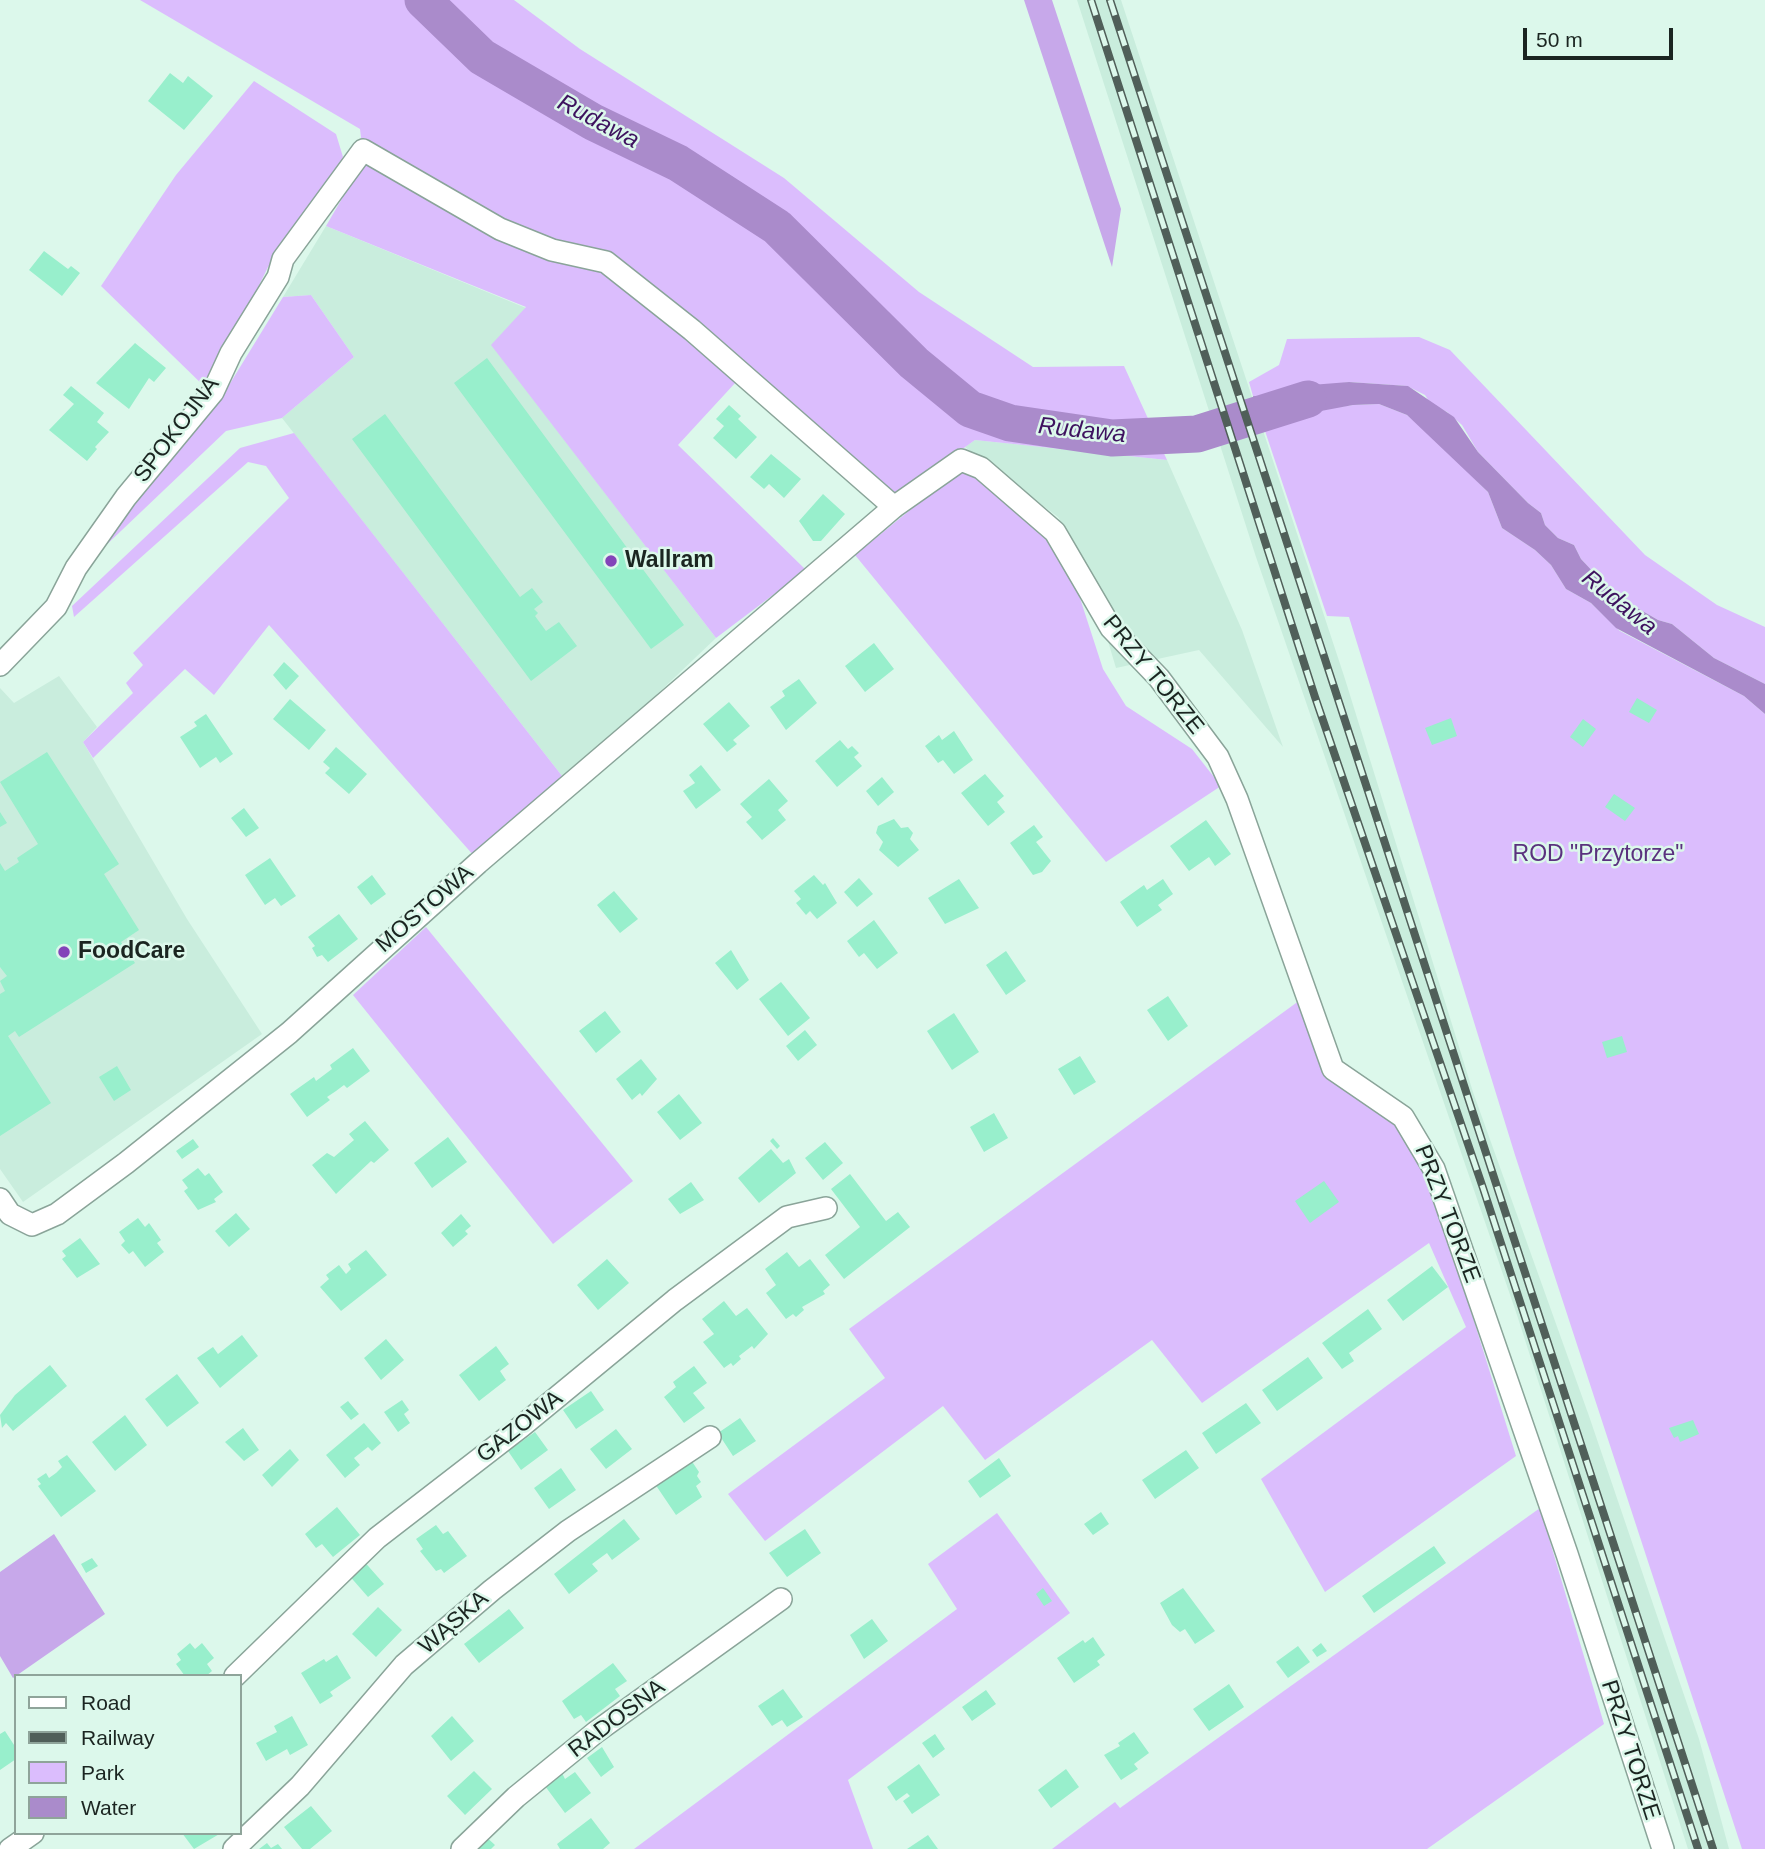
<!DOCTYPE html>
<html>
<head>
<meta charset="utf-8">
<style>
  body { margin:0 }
  #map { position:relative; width:1765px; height:1849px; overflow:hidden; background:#dcf8eb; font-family:Arial,sans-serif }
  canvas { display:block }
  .legend { position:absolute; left:14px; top:1674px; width:228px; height:161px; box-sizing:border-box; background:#dcf8eb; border:2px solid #8fa49a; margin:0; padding:9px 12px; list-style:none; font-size:21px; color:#1b2521 }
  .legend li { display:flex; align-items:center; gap:14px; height:35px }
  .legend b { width:35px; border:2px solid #8fa49a }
  .scale { position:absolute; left:1523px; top:28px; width:150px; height:32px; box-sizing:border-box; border:4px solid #1b2521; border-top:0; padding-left:9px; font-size:21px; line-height:24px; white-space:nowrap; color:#1b2521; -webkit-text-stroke:5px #dcf8eb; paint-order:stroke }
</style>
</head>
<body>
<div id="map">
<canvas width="1765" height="1849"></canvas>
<ul class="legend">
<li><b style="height:9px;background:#fff"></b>Road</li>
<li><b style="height:9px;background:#505f59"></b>Railway</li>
<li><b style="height:19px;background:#dbbdfd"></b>Park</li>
<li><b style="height:19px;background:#aa8bcb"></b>Water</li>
</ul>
<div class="scale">50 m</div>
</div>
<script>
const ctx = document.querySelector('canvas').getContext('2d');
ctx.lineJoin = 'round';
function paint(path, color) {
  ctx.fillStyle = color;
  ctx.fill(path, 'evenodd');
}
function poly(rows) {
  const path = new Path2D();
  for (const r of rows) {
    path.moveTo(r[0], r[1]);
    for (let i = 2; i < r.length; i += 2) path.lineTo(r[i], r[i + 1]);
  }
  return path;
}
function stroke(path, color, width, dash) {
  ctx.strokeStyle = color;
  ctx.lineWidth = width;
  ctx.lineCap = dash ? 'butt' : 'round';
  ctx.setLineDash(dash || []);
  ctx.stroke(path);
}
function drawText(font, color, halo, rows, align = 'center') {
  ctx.font = font + ' Arial,sans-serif';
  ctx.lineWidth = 5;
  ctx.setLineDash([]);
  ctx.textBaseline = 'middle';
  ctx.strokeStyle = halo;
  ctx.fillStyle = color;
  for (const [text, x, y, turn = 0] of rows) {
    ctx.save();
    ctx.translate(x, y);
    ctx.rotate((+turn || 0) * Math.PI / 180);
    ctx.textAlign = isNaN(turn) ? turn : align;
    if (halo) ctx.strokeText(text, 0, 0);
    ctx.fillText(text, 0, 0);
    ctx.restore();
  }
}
paint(poly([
  [1077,0,1121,0,1345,679,1473,1092,1589,1416,1699,1739,1729,1849,1688,1849,1517,1315,1256,557],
  [326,226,526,308,492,345,716,638,566,781,282,418,354,357,311,295,283,297],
  [975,440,1167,460,1242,630,1283,747,1199,650,1116,668,1084,561,1058,517,965,447],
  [59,676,97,727,83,742,187,919,262,1034,23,1202,0,1169,0,688,14,703]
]), '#c9eddd');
paint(poly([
  [140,0,514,0,580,49,784,178,919,292,1033,367,1124,366,1167,460,975,440,891,500,748,369,678,445,806,570,716,638,491,345,526,307,326,226,364,161,360,129],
  [254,81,336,134,343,157,332,182,268,267,208,390,101,286,176,175],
  [311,295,354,357,282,418,226,431,80,570,226,390,283,297],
  [1419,337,1450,350,1645,555,1717,605,1765,627,1765,684,1714,658,1672,624,1658,620,1615,595,1581,559,1574,545,1558,538,1545,525,1541,513,1528,503,1478,452,1462,425,1447,412,1431,404,1425,395,1407,386,1349,382,1267,397,1253,396,1249,382,1279,365,1287,339],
  [1379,404,1407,415,1434,438,1488,492,1502,528,1535,550,1551,565,1566,589,1591,603,1620,631,1744,696,1765,714,1765,1849,1742,1849,1515,1155,1349,617,1327,616,1262,422,1301,412,1353,405],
  [294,433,566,781,475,857,269,625,214,695,185,669,93,758,83,742,133,693,126,683,143,665,133,653,289,498,266,466,248,462,74,617,72,606,240,448],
  [964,466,1064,549,1103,669,1126,706,1192,749,1221,786,1106,862,855,555],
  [426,927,633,1181,553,1244,353,995],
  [1307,995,1341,1067,1402,1121,1423,1157,1516,1456,1325,1592,1261,1479,1466,1327,1429,1243,1202,1403,1152,1340,985,1460,943,1406,765,1541,728,1494,885,1378,849,1329],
  [1540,1508,1604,1724,1427,1849,1052,1849,1115,1802,1120,1808],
  [997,1513,1070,1613,848,1780,873,1849,634,1849,957,1609,928,1564]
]), '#dbbdfd');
paint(poly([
  [1024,0,1052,0,1121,209,1112,267],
  [54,1534,105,1614,13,1678,0,1656,0,1572]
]), '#c7a8ea');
paint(poly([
  [1349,382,1408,386,1454,417,1478,452,1528,503,1541,513,1545,525,1558,538,1574,545,1581,559,1615,595,1658,620,1672,624,1714,658,1765,684,1765,714,1744,696,1616,628,1591,603,1566,589,1551,565,1535,550,1502,528,1488,492,1407,415,1379,404,1353,405,1262,422,1253,396,1275,397,1311,385]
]), '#aa8bcb');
stroke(poly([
  [423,0,482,57,593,122,678,163,777,227,914,363,970,409,1010,423,1112,438,1197,434,1308,399]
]), '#aa8bcb', 37);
paint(poly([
  [170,73,183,83,188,76,213,96,184,130,148,101],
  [44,251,68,269,71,266,80,273,62,296,29,270],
  [135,343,166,368,154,382,149,378,129,409,96,383],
  [487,358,684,625,651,649,454,383],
  [71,386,104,413,97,422,109,432,95,447,97,449,87,461,49,430,74,404,63,395],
  [729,405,741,416,738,419,757,437,736,459,713,438,724,426,716,419],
  [385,414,520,597,532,588,543,602,534,609,538,613,535,616,546,631,559,622,577,646,531,681,352,439],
  [771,454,801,479,784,498,769,484,764,489,750,477],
  [823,494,845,514,821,541,813,541,799,521],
  [874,643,894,669,865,692,845,666],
  [284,662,299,676,286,690,273,675],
  [799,679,817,703,786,730,770,707,785,696,782,691],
  [1637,698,1657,710,1649,723,1629,712],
  [290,699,326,730,309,750,273,719],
  [729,702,750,726,733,740,737,744,727,752,703,724],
  [206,714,233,754,220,763,216,757,200,768,180,737,197,726,194,722],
  [1451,718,1457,736,1432,745,1425,728],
  [1583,719,1596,729,1583,747,1570,737],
  [954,731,973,760,954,774,943,760,938,763,925,746,939,735,942,740],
  [840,740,848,749,852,746,859,753,854,757,862,766,837,787,815,761],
  [336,747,367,774,349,794,325,773,330,768,323,762],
  [47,752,119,864,104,874,139,930,121,942,135,963,19,1037,15,1031,8,1036,51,1103,0,1136,0,994,5,991,0,981,7,976,0,967,0,863,5,871,19,862,17,858,38,844,0,782],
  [701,765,721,790,696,809,683,791,695,783,689,775],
  [985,774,1004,796,997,802,1005,812,988,826,961,793],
  [882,777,894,792,878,806,866,791],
  [769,779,788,801,778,810,786,820,762,840,746,822,752,817,740,804],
  [1614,794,1635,808,1625,821,1605,807],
  [244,808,259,828,246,837,231,818],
  [0,812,7,823,0,827],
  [894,819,901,828,908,827,913,833,910,839,919,850,898,867,879,850,883,842,876,833,878,826],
  [1206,820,1231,854,1215,866,1209,857,1189,871,1170,846],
  [1034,825,1043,837,1036,842,1051,861,1042,872,1033,875,1010,843],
  [270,858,296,896,281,906,275,898,265,905,245,875],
  [372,875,386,894,371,905,357,887],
  [814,875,823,885,825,883,837,903,817,919,810,911,806,915,796,903,801,899,794,891],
  [859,878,873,894,857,907,844,892],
  [959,879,979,908,945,924,928,898],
  [1163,879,1173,894,1158,905,1162,910,1137,927,1120,902,1144,885,1147,890],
  [614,891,638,919,620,933,597,905],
  [339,914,358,939,328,962,322,955,317,957,312,948,315,946,308,937],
  [874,920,898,953,877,969,864,953,859,957,847,941],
  [731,950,749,980,737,990,715,963],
  [1006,951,1026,981,1006,995,986,965],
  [781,982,810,1018,788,1036,759,999],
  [1168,996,1188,1026,1168,1041,1147,1010],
  [605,1011,621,1032,596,1053,579,1031],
  [954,1013,979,1052,952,1070,927,1031],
  [805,1030,817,1045,798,1061,786,1046],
  [1622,1036,1627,1052,1607,1058,1602,1042],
  [353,1048,370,1071,347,1088,344,1085,336,1091,327,1097,330,1100,307,1117,290,1094,314,1077,316,1081,332,1069,330,1065],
  [1080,1056,1096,1082,1074,1095,1058,1069],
  [641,1059,657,1079,642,1096,640,1093,632,1100,616,1079],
  [117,1066,131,1090,114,1101,99,1077],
  [679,1094,702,1123,680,1140,657,1112],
  [994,1113,1008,1138,984,1152,970,1127],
  [365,1121,389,1150,374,1163,371,1161,336,1194,312,1165,327,1153,334,1157,354,1140,349,1134],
  [448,1137,467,1162,432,1188,414,1163],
  [773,1138,780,1146,777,1149,770,1141],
  [193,1139,199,1147,182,1159,176,1151],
  [825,1142,843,1163,823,1180,805,1158],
  [771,1149,783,1163,789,1159,796,1173,759,1203,738,1178],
  [198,1168,205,1176,209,1173,223,1192,214,1199,216,1202,198,1210,184,1191,188,1188,182,1180],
  [850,1174,886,1221,898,1212,910,1227,844,1279,825,1255,860,1227,831,1189],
  [1324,1181,1339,1202,1310,1223,1295,1201],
  [691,1182,704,1200,680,1214,668,1199],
  [236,1213,250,1229,229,1247,215,1231],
  [461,1214,471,1226,465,1231,468,1234,453,1247,441,1233],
  [138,1218,145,1227,149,1223,161,1240,157,1243,164,1252,145,1267,133,1251,129,1254,121,1245,125,1241,119,1232],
  [80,1238,100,1264,77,1278,62,1259,66,1256,62,1251],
  [366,1250,387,1275,341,1311,320,1287,329,1279,326,1275,339,1265,346,1274,351,1269,348,1264],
  [787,1252,799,1267,810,1259,830,1285,823,1291,825,1294,802,1307,804,1310,796,1317,793,1314,786,1319,766,1293,776,1285,765,1269],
  [607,1259,629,1283,598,1310,577,1285],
  [1432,1266,1448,1287,1403,1321,1387,1300],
  [724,1301,736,1316,747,1308,768,1334,754,1349,752,1346,739,1356,741,1359,733,1366,731,1363,724,1368,703,1342,714,1334,702,1319],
  [1368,1309,1382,1329,1349,1353,1354,1361,1342,1369,1322,1343],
  [242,1335,258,1356,220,1388,197,1358,213,1347,218,1354],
  [386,1339,404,1360,381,1380,364,1358],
  [496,1346,509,1364,500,1371,506,1380,479,1401,459,1375],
  [1308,1357,1323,1378,1277,1411,1262,1390],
  [50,1365,67,1386,13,1431,6,1423,2,1428,0,1415,15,1395],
  [694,1366,707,1383,693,1393,705,1408,684,1423,664,1397,676,1387,673,1382],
  [177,1374,199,1403,167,1427,145,1399],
  [591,1391,604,1410,576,1429,563,1410],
  [402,1400,409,1410,404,1414,410,1423,398,1432,384,1412],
  [348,1401,359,1414,351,1420,340,1407],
  [1246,1403,1261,1423,1216,1454,1202,1433],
  [125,1415,147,1445,115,1471,92,1442],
  [740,1418,756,1441,733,1456,718,1433],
  [1693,1420,1699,1434,1680,1442,1678,1436,1674,1438,1669,1428],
  [364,1423,381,1443,372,1451,368,1447,354,1458,360,1465,345,1478,326,1455],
  [243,1428,259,1450,244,1461,225,1442],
  [616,1429,632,1449,606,1469,590,1449],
  [535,1432,548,1450,521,1470,508,1451],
  [290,1449,299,1460,272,1487,262,1475],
  [1186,1450,1199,1468,1155,1499,1142,1480],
  [67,1455,96,1491,61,1517,38,1486,41,1484,37,1479,46,1473,49,1478,56,1473,62,1467,58,1461],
  [999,1458,1011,1476,980,1498,968,1481],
  [691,1460,699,1472,697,1476,701,1482,696,1486,702,1497,676,1515,655,1484],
  [561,1468,576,1490,549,1509,534,1488],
  [337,1507,360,1535,333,1557,322,1544,316,1548,305,1534],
  [1101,1512,1109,1524,1093,1535,1084,1524],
  [624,1519,640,1539,612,1560,607,1553,592,1564,598,1571,569,1594,554,1574],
  [436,1525,443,1534,448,1531,467,1556,444,1573,441,1569,436,1571,420,1551,423,1549,416,1539],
  [805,1529,821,1553,787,1577,769,1553],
  [1434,1546,1446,1563,1374,1613,1362,1596],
  [92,1558,98,1566,86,1573,81,1564],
  [362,1559,384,1584,368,1597,347,1573],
  [1043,1588,1052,1601,1044,1606,1036,1594],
  [1183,1588,1215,1631,1195,1644,1185,1629,1180,1632,1172,1625,1160,1603],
  [378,1607,402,1630,376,1657,352,1634],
  [509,1609,524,1628,479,1663,464,1644],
  [872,1619,888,1641,864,1659,850,1635],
  [1093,1637,1105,1655,1097,1661,1100,1665,1074,1683,1057,1658,1083,1640,1085,1643],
  [190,1643,195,1649,202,1643,214,1658,207,1664,212,1671,206,1676,185,1676,176,1664,181,1660,177,1654],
  [1321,1643,1327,1651,1317,1657,1312,1650],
  [1298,1646,1310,1662,1288,1678,1276,1662],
  [337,1655,351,1678,330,1692,333,1696,320,1704,301,1673,324,1659,326,1662],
  [613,1663,627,1681,615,1689,620,1696,586,1722,581,1715,574,1719,562,1701],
  [1229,1684,1244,1707,1209,1731,1193,1709],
  [783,1689,803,1717,787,1727,782,1720,772,1726,758,1706],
  [986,1690,996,1704,972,1721,962,1707],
  [292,1716,308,1745,290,1755,287,1749,266,1761,256,1743,277,1732,274,1726],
  [452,1716,474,1741,451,1761,431,1736],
  [5,1731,16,1748,16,1759,0,1770,0,1734],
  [1134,1732,1149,1753,1134,1764,1138,1769,1121,1780,1104,1755,1120,1746,1118,1743],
  [935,1734,945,1749,933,1758,922,1743],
  [602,1747,614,1767,601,1777,587,1758],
  [919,1764,940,1795,912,1814,903,1801,910,1796,907,1793,896,1801,887,1787],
  [1066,1769,1079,1787,1051,1808,1038,1790],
  [474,1771,492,1789,465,1815,447,1796],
  [575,1772,591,1793,565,1813,545,1786,562,1773,565,1779],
  [311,1806,332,1831,310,1849,302,1849,284,1827],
  [591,1818,610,1843,603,1849,560,1849,557,1844],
  [182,1833,221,1833,194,1849],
  [483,1834,495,1845,491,1849,468,1849],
  [928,1835,938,1849,907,1849],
  [267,1843,271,1848,278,1844,282,1849,259,1849]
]), '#98efcc');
const minor = poly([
  [0,665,56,607,76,568,126,497,213,392,231,353,278,277,283,259,363,150,500,229,552,250,606,262,692,330,894,507],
  [0,1199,10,1214,32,1225,57,1214,126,1163,289,1033,478,863,894,507,961,460,981,468,1055,532,1111,628,1159,678,1218,757,1237,799,1333,1069,1403,1117,1434,1169,1567,1554,1663,1849],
  [235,1676,377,1538,522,1426,675,1300,787,1217,826,1208],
  [10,1849,33,1833],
  [234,1849,300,1786,404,1665,492,1590,568,1531,710,1437],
  [462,1849,516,1797,596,1732,781,1599]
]);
stroke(minor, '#8aa499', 24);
stroke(minor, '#fff', 21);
const rail = poly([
  [1091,0,1315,697,1483,1188,1698,1849],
  [1110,0,1713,1849]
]);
stroke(rail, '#505f59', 8);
stroke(rail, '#dcf8eb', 5, [16]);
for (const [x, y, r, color] of [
  [611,561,7,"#8344b9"],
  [64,952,7,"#8344b9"]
]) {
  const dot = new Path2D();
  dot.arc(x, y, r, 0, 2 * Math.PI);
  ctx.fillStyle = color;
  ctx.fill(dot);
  stroke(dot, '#dcf8eb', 2.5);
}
drawText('23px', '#1b2521', '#dcf8eb', [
  ["SPOKOJNA",177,430,-53],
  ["PRZY TORZE",1153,675,51],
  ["MOSTOWA",425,909,-41],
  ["PRZY TORZE",1447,1214,69],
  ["GAZOWA",520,1427,-38],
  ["WĄSKA",454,1623,-41],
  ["RADOSNA",617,1719,-37],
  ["PRZY TORZE",1630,1750,72]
]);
drawText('bold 23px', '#1b2521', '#dcf8eb', [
  ["Wallram",625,561],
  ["FoodCare",78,952]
], 'left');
drawText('23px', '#5a317e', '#dcf8eb', [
  ["ROD \"Przytorze\"",1598,855]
]);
drawText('italic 24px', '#3e125f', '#dcf8eb', [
  ["Rudawa",598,122,28],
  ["Rudawa",1082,431,6],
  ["Rudawa",1619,603,39]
]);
</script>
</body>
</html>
